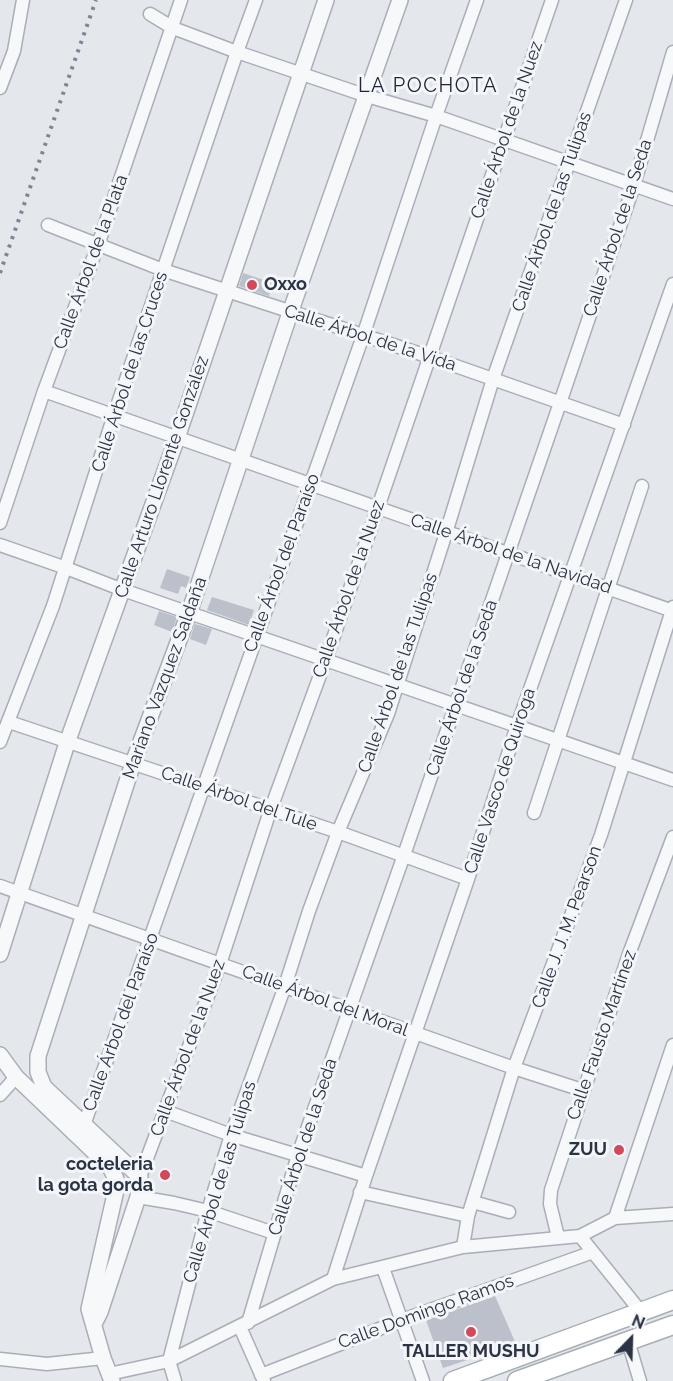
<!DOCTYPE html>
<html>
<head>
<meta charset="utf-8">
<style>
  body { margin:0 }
  #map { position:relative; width:673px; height:1381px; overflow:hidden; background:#e4e7ec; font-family:Raleway,sans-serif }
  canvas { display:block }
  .north { position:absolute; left:601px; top:1309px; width:60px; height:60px; -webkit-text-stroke:4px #f4f6f9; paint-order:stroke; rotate:23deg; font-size:16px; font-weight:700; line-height:24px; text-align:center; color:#2b3445 }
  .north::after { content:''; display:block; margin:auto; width:21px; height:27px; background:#2b3445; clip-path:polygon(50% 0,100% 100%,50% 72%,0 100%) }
</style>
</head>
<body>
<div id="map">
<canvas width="673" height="1381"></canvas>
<div class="north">N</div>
</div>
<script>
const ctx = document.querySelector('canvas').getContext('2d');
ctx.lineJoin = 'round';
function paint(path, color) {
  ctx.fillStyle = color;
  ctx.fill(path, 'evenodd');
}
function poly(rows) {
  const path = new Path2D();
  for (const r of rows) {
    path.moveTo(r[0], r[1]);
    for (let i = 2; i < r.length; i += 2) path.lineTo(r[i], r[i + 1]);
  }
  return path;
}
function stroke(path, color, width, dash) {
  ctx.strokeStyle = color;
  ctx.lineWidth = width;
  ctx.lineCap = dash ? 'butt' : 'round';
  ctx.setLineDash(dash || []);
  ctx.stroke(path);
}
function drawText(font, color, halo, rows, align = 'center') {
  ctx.font = font + ' Raleway,sans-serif';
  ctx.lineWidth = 6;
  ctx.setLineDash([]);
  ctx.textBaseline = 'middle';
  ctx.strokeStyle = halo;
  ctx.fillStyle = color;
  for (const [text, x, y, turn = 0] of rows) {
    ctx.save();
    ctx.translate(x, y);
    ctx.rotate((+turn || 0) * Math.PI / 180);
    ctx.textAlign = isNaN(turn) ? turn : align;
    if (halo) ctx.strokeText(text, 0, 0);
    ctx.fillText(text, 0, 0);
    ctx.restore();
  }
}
paint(poly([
  [243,273,273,283,269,296,239,286],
  [167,569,190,577,186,588,181,586,178,594,160,588],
  [212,597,254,610,249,625,207,610],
  [159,611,177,617,172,632,154,625],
  [195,624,212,629,206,645,190,639],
  [495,1296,516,1344,443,1368,426,1320]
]), '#bbc0ca');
const minor = poly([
  [150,14,173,28,237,52,367,96,436,116,673,199],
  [0,88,14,51,23,0],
  [48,225,163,270,430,357,624,425],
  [44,391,673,611],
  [0,523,44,391,98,245,181,0],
  [0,545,66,568,123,590,673,780],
  [9,722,338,832,468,879],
  [0,742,53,606,114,415,237,52,256,0],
  [534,813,642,486],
  [0,886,514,1068,582,1090],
  [0,1095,16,1077],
  [165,1111,231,1135,366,1176],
  [84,1125,363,336,436,116,477,0],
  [140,1177,220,964,270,811,326,659,552,0],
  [360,1192,468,1216],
  [138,1197,174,1203,208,1211,274,1233],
  [473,1202,509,1212],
  [615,1218,673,1045],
  [580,1236,641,1312],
  [558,1237,550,1204,551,1190,629,954,673,837],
  [463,1247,468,1216,514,1068,601,835,673,607],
  [383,1268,423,1381],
  [333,1279,366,1176,468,879,517,726,673,284],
  [248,1323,298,1155,404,855,560,403,634,185,673,52],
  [240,1327,264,1381],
  [628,1341,640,1381],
  [0,1359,47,1364,103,1358],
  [109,1374,169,1361,333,1279,463,1247,580,1236,615,1218,673,1214],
  [261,1375,402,1320,593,1252],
  [175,1381,169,1361,208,1211,231,1135,285,986,309,911,338,832,388,714,446,533,493,379,626,0]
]);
const tertiary = poly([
  [0,954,68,740,177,438,326,0],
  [0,1055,16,1077,110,1167,116,1179,116,1190,89,1309,103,1358,112,1381],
  [94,1324,100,1312,138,1197,140,1177,44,1087,38,1072,38,1056,133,763,189,613,290,313,400,0]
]);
const secondary = poly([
  [453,1381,673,1300],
  [517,1381,673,1325]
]);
stroke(minor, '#a9aeb7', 15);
stroke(tertiary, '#a9aeb7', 18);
stroke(secondary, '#a9aeb7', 21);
stroke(minor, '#f7f8fa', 12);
stroke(tertiary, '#f7f8fa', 15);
stroke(secondary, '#fff', 18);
stroke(poly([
  [0,273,96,0]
]), '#7d8696', 4, [3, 6]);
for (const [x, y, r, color] of [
  [252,285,6,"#d1495b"],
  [619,1150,6,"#d1495b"],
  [165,1175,6,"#d1495b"],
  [471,1332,6,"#d1495b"]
]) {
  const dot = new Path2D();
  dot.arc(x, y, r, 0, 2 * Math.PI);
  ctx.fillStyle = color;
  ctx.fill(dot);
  stroke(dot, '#f4f6f9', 2);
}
drawText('18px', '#2b3445', '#f4f6f9', [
  ["Calle Árbol de la Nuez",507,130,-71],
  ["Calle Árbol de las Tulipas",552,212,-71],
  ["Calle Árbol de la Seda",618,228,-72],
  ["Calle Árbol de la Plata",91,262,-70],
  ["Calle Árbol de la Vida",370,338,18],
  ["Calle Árbol de las Cruces",130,372,-72],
  ["Calle Arturo Llorente González",162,477,-71],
  ["Calle Árbol de la Navidad",511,554,19],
  ["Calle Árbol del Paraíso",282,563,-70],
  ["Calle Árbol de la Nuez",349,589,-71],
  ["Calle Árbol de las Tulipas",398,673,-71],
  ["Mariano Vazquez Saldaña",165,678,-70],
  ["Calle Árbol de la Seda",462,688,-71],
  ["Calle Vasco de Quiroga",500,781,-72],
  ["Calle Árbol del Tule",239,799,19],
  ["Calle J. J. M. Pearson",567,927,-70],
  ["Calle Árbol del Moral",325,1001,20],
  ["Calle Árbol del Paraíso",121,1022,-70],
  ["Calle Fausto Martínez",602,1035,-71],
  ["Calle Árbol de la Nuez",188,1048,-70],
  ["Calle Árbol de la Seda",303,1147,-72],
  ["Calle Árbol de las Tulipas",220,1182,-73],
  ["Calle Domingo Ramos",426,1312,-20]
]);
drawText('bold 18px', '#2b3445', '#f4f6f9', [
  ["Oxxo",264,285,"left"],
  ["ZUU",607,1150],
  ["cocteleria",153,1165],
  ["la gota gorda",153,1186],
  ["TALLER MUSHU",471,1352,"center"]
], 'right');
ctx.letterSpacing = '1.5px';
drawText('20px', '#1d2536', '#f4f6f9', [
  ["LA POCHOTA",428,86]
]);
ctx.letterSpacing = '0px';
</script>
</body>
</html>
